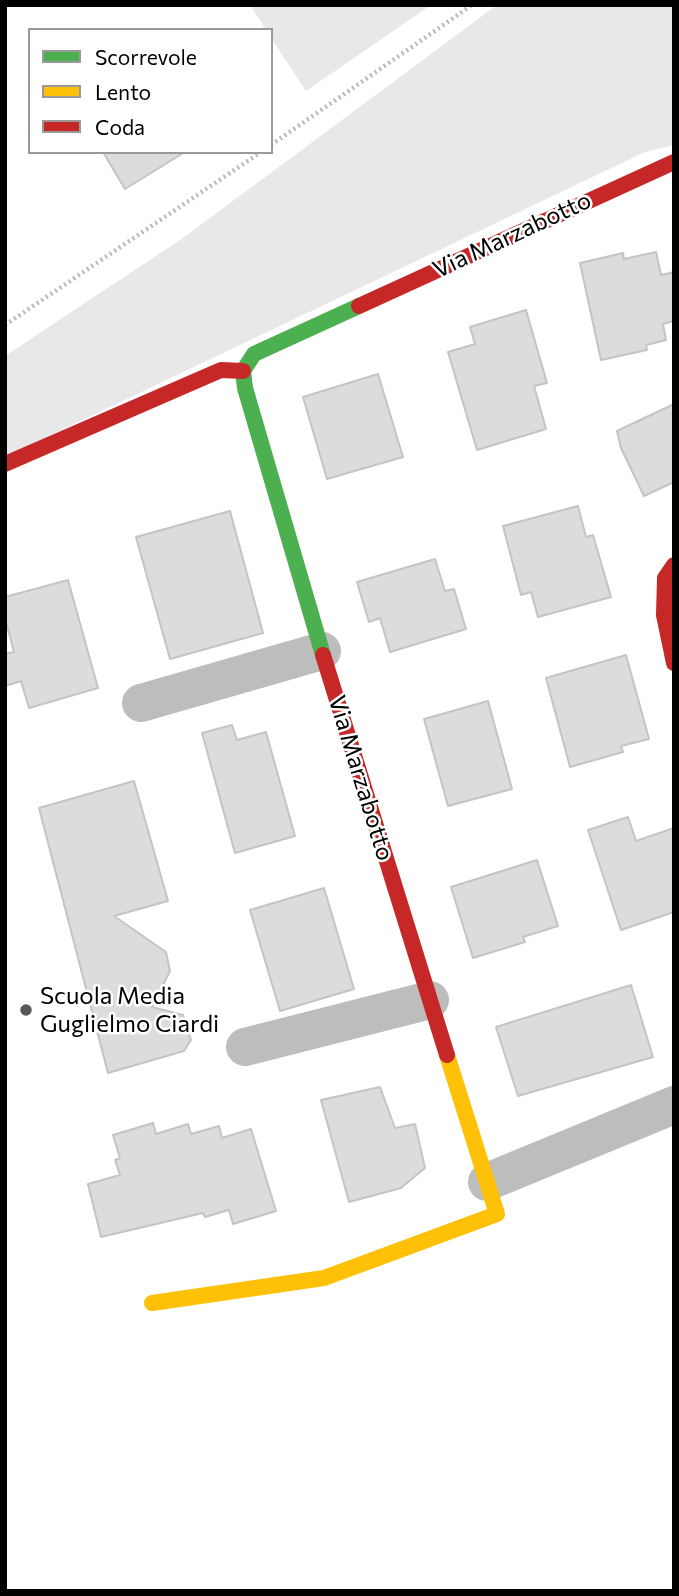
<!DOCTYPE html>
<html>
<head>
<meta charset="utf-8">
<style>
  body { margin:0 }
  #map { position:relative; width:679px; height:1596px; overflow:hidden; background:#fff; font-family:Commissioner,sans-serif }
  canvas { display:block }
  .frame { position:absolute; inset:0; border:7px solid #000; pointer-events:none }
  .legend { position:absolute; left:28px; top:28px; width:245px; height:126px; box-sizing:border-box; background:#fff; border:2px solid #999; margin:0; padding:9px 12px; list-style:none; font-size:21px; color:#000 }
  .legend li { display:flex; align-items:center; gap:14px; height:35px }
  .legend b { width:35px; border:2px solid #999 }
</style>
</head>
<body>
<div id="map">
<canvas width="679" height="1596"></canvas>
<div class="frame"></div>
<ul class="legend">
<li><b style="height:9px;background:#4caf50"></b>Scorrevole</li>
<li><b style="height:9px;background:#ffc107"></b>Lento</li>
<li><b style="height:9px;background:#c62828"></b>Coda</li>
</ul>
</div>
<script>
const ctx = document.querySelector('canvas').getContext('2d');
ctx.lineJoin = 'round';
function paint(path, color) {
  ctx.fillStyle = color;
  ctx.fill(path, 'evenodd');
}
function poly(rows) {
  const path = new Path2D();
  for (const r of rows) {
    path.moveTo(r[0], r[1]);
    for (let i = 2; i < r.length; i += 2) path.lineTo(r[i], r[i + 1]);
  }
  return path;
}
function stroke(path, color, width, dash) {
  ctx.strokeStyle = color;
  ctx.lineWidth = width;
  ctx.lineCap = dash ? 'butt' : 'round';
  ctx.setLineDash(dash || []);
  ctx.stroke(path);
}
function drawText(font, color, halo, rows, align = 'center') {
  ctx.font = font + ' Commissioner,sans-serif';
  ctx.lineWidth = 5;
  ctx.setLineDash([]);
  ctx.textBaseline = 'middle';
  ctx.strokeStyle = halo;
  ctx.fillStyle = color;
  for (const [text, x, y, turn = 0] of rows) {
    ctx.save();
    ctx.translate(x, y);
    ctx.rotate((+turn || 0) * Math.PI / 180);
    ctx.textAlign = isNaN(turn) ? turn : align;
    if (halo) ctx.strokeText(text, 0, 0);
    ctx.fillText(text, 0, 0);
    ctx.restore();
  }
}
paint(poly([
  [250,5,431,5,306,91,271,38,271,30,266,30],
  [497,5,674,5,674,145,645,152,5,457,5,356,183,238]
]), '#e8e8e8');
const building = poly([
  [103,152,185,152,125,189,103,152],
  [656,252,661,275,674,272,674,321,663,324,666,340,646,345,647,350,601,360,580,263,623,253,624,259,656,252],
  [526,310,547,383,534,386,546,429,477,450,448,352,475,344,470,327,526,310],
  [378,374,403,457,327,479,303,397,378,374],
  [674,404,674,482,644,496,621,448,617,431,674,404],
  [578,506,586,537,593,535,611,597,538,617,531,592,521,595,503,526,578,506],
  [230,511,263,633,170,659,136,537,230,511],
  [435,559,445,591,454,589,466,629,390,652,380,618,369,622,357,582,435,559],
  [68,580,98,688,29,708,21,681,5,686,5,654,14,652,5,618,5,597,68,580],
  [626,655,649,739,621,746,623,752,570,767,546,678,626,655],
  [488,701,512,789,448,806,424,719,488,701],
  [232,725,237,740,266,732,295,836,235,853,202,733,232,725],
  [134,781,168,901,114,916,166,952,170,971,152,1007,183,1015,191,1040,184,1051,108,1073,39,808,134,781],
  [628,817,636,841,674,828,674,912,621,930,588,830,628,817],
  [537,860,558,926,523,937,525,942,473,958,451,887,537,860],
  [324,888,354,989,280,1011,250,910,324,888],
  [631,985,653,1057,518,1096,496,1027,631,985],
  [380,1087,395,1128,415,1124,425,1168,401,1188,349,1202,321,1100,380,1087],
  [153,1123,156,1134,188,1124,191,1134,219,1126,222,1138,251,1129,276,1211,233,1224,229,1210,205,1217,203,1213,101,1237,88,1184,120,1175,115,1160,120,1158,113,1135,153,1123]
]);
paint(building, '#dcdcdc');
stroke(building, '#c4c4c4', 2);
stroke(poly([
  [271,145,472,5],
  [5,325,261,152]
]), '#b8b8b8', 4.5, [2, 3.5]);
stroke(poly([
  [141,703,322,651],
  [245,1047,430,1000],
  [487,1182,674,1105]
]), '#bdbdbd', 38);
stroke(poly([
  [323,655,245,388,243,371,254,354,359,306]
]), '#4caf50', 16);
stroke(poly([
  [152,1303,324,1278,497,1214,447,1055]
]), '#ffc107', 16);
stroke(poly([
  [359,306,674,162],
  [5,464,221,370,243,371],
  [674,565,665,578,664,615,674,663],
  [323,655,447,1055]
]), '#c62828', 16);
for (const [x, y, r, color] of [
  [26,1010,7,"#595959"]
]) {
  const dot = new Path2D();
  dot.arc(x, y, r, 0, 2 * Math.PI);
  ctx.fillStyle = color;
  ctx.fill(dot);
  stroke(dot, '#fff', 2.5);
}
drawText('24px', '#000', '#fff', [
  ["Via Marzabotto",512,235,-25],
  ["Via Marzabotto",361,778,73]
]);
drawText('24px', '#000', '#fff', [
  ["Scuola Media",40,996],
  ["Guglielmo Ciardi",40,1024]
], 'left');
</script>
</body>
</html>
